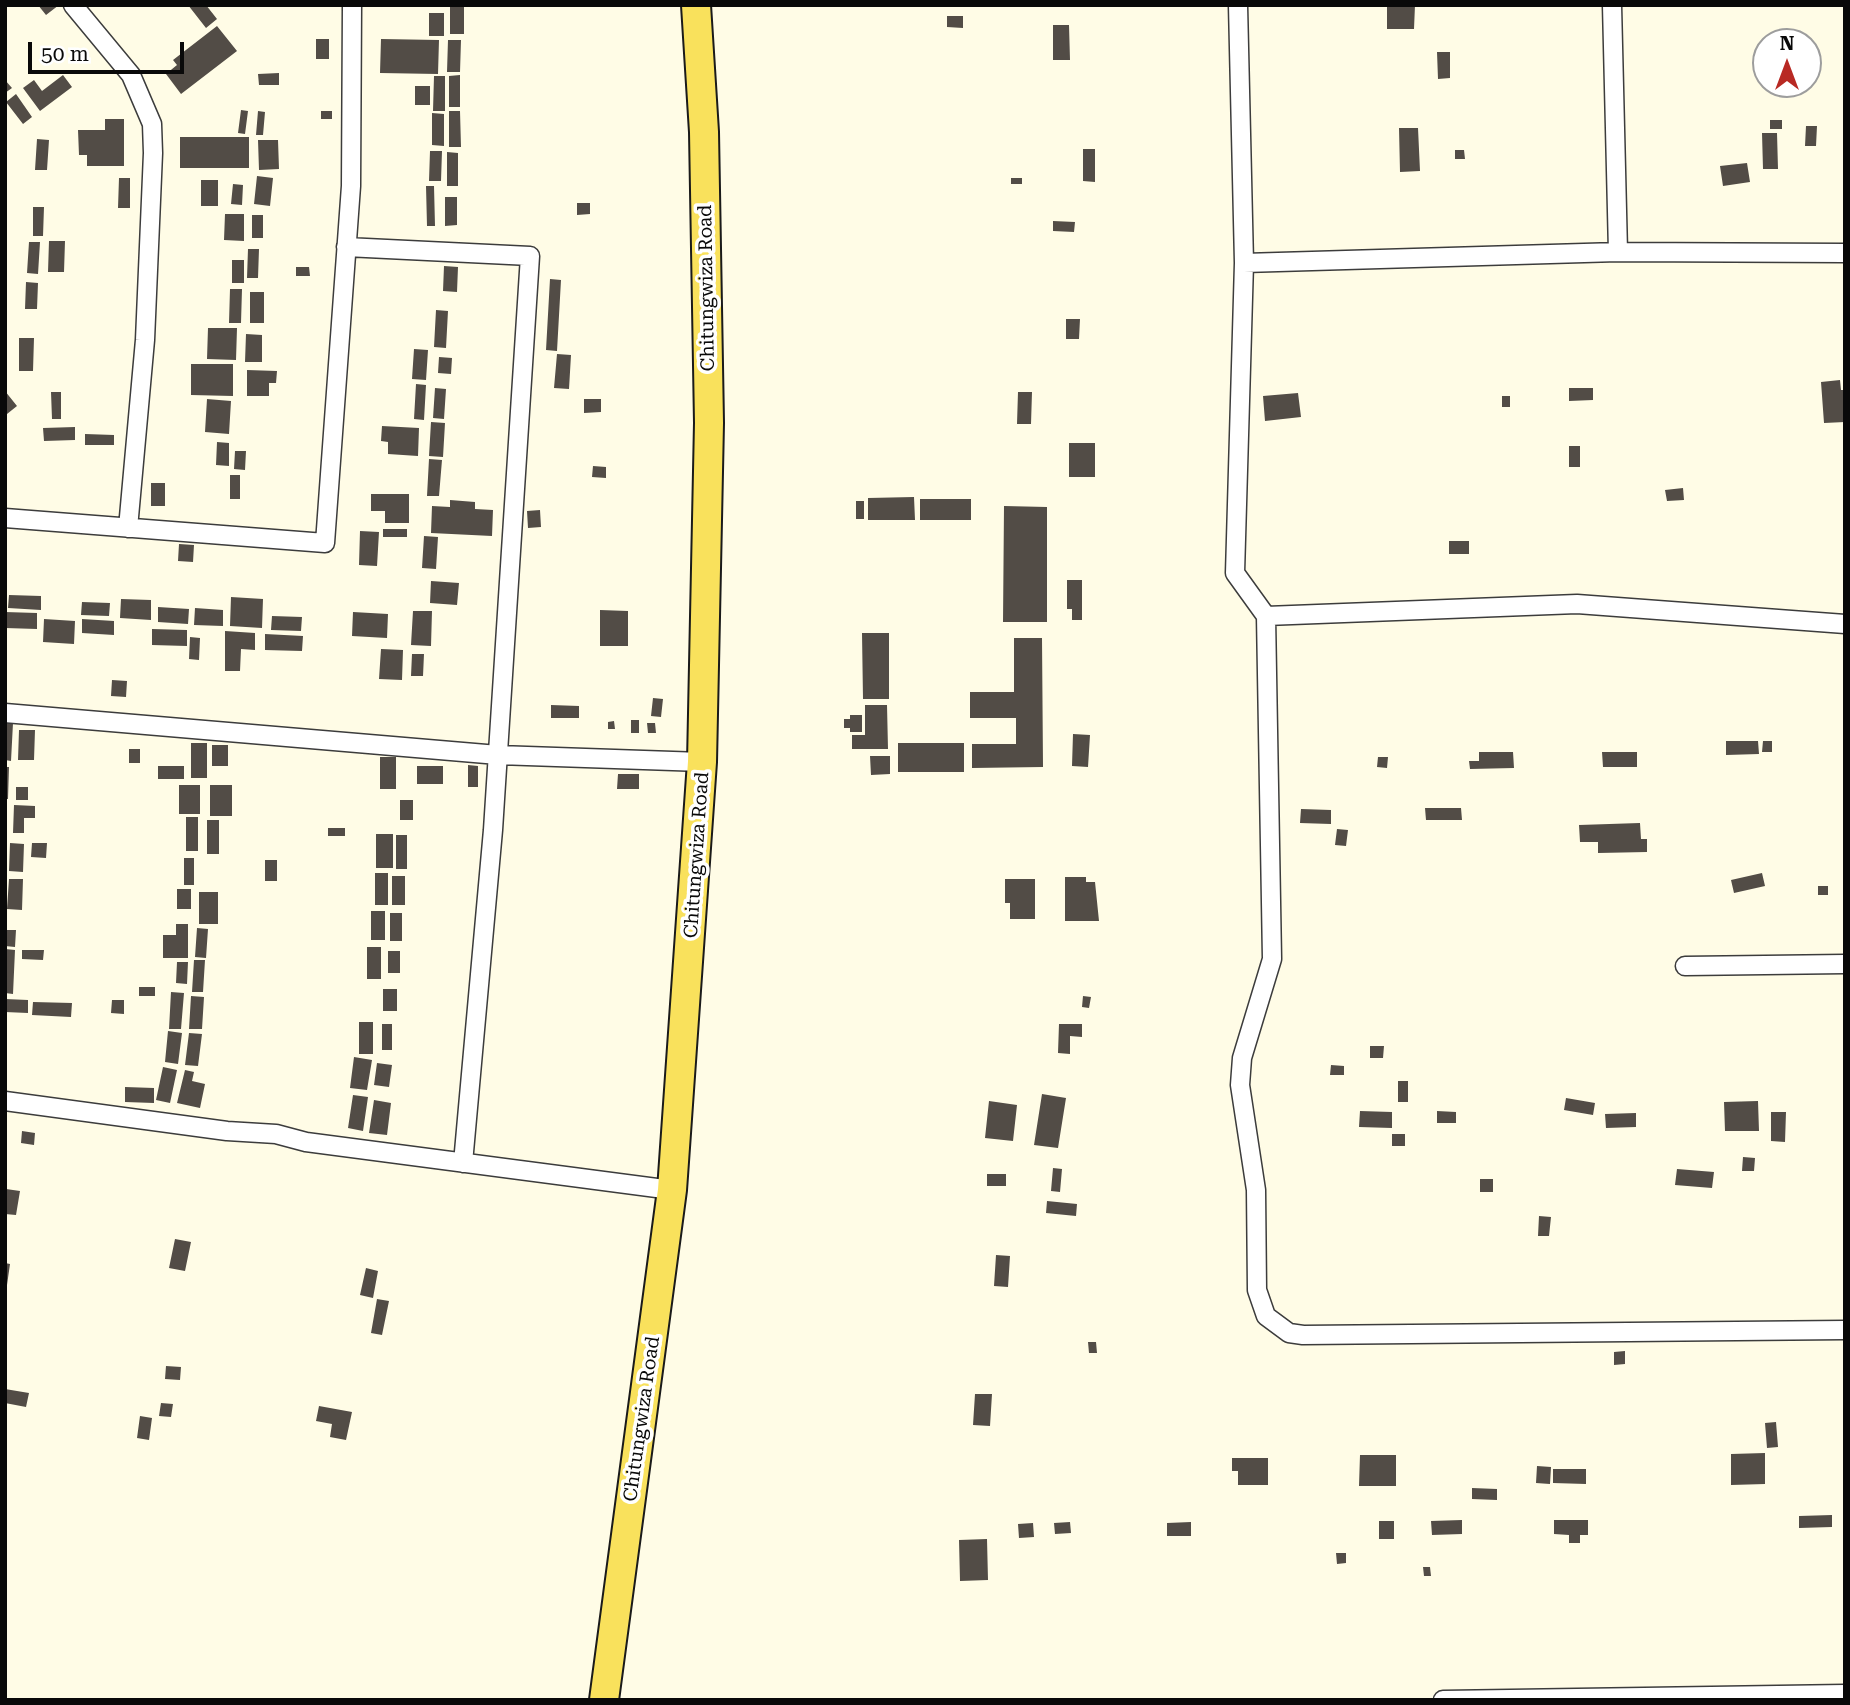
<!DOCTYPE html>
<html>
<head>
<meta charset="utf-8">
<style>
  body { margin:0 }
  #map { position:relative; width:1850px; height:1705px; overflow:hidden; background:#fffce6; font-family:"Roboto Serif",serif }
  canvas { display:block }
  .frame { position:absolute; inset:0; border:7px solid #090909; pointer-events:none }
  .north { position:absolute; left:1752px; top:28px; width:70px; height:70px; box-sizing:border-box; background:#fff; border:2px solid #9d9d9d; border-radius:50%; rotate:0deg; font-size:19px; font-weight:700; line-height:28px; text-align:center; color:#090909 }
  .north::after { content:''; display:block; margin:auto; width:24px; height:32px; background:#b82923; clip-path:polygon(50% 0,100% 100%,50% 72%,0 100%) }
  .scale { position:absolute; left:28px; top:42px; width:156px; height:32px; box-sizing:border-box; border:4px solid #090909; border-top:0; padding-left:9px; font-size:21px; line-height:24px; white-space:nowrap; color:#090909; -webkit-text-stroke:5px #fff; paint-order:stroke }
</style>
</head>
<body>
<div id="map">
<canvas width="1850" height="1705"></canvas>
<div class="frame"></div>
<div class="north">N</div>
<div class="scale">50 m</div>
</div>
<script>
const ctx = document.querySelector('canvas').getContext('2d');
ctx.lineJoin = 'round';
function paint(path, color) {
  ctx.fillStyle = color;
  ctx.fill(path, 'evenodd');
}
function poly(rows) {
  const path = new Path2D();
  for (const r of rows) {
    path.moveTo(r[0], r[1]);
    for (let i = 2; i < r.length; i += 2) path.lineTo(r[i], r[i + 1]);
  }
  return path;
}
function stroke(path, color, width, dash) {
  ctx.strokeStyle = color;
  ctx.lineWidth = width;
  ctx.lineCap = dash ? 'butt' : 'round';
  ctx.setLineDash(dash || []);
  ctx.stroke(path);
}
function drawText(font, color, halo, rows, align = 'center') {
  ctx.font = font + ' "Roboto Serif",serif';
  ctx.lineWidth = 7;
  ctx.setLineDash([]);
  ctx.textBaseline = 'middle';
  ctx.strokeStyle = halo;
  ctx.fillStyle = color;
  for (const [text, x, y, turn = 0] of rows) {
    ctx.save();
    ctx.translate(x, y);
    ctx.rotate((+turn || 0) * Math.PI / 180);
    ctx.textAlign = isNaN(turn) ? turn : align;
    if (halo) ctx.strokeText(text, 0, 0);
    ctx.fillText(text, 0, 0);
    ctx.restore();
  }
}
paint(poly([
  [38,5,59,5,46,15],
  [188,5,206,5,217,19,206,28],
  [1387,5,1415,5,1414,29,1387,29],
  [450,6,464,6,464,34,450,34],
  [429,13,444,13,444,36,429,36],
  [947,16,963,16,963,28,947,27],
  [1053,25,1069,25,1070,60,1053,60],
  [217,26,237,51,181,94,166,74,177,65,173,60],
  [316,39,329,39,329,59,316,59],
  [381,39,439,40,438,74,380,73],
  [448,40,461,40,460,72,447,72],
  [1437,52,1450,52,1450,78,1438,79],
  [279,73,279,85,259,85,258,74],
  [63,75,72,87,40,111,23,88,34,80,42,91],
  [460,75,460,107,449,107,449,76],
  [434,76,445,76,445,111,433,111],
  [5,80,12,88,5,93],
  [415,86,430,86,430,105,415,105],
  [16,94,32,117,23,124,6,102],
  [241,110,248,111,245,134,238,133],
  [258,111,265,112,263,135,256,135],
  [321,111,332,111,332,119,321,119],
  [449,111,460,111,461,147,449,147],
  [432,113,444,114,444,146,432,145],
  [105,119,124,119,124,166,87,166,87,155,79,155,78,130,105,130],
  [1770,120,1782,120,1782,129,1770,129],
  [1806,126,1817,126,1816,146,1805,146],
  [1399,128,1418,128,1420,171,1400,172],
  [1762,133,1777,133,1778,169,1763,169],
  [180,137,249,137,249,168,180,168],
  [37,139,49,140,47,170,35,170],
  [258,140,278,140,279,169,259,170],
  [1083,149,1095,149,1095,182,1083,181],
  [1455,150,1464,150,1465,159,1455,159],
  [430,151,442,151,441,181,429,181],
  [447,152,458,153,458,186,447,186],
  [1747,163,1750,182,1723,186,1720,166],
  [257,176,273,178,270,206,254,204],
  [119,178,130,178,130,208,118,208],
  [1011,178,1022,178,1022,184,1011,184],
  [201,180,218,180,218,206,201,206],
  [233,184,243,185,242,205,231,204],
  [426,186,434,186,435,226,427,226],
  [445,197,457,197,457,225,445,226],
  [577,203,590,203,590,214,577,215],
  [33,207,44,207,43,236,33,236],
  [225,214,244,214,244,241,224,240],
  [252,215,263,215,263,238,252,238],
  [1053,221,1075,222,1074,232,1053,231],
  [49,241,65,241,64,272,48,272],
  [29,242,40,242,38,274,27,273],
  [248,249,259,249,258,278,247,278],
  [232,260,244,260,244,283,232,283],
  [444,266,458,267,457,292,443,291],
  [296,267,309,267,310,276,296,276],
  [550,279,561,280,557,351,546,350],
  [26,282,38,283,37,309,25,309],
  [230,289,242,289,241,323,229,323],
  [250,292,264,292,264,323,250,323],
  [436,310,448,311,446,348,434,347],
  [1066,319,1080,319,1079,339,1066,339],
  [208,328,237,328,236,360,207,359],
  [246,334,262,335,262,362,245,362],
  [19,338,34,338,33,371,19,371],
  [414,349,428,350,426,380,412,379],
  [557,354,571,355,569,389,554,388],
  [439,357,452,358,451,374,438,373],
  [191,364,233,364,233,396,191,395],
  [247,370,277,371,276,383,269,383,269,396,247,396],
  [1840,380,1841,390,1845,390,1845,422,1824,423,1821,382],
  [416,384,426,385,424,420,414,419],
  [435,388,446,389,444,419,433,418],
  [1569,388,1593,388,1593,400,1569,401],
  [5,391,17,406,7,414,5,411],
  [51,392,61,392,61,419,52,419],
  [1018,392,1032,392,1031,424,1017,424],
  [1298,393,1301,417,1265,421,1263,396],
  [1502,396,1510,396,1510,407,1502,407],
  [207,399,231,401,229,434,205,432],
  [584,399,601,399,601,412,584,413],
  [431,422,445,423,443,457,429,456],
  [382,426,419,428,418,456,388,454,388,442,381,441],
  [75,427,75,440,44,441,43,428],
  [85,434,114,435,114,445,85,445],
  [217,442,229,443,229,466,216,465],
  [1069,443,1095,443,1095,477,1069,477],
  [1569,446,1580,446,1580,467,1569,467],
  [235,451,246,451,245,470,234,469],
  [429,459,442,460,439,496,427,496],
  [593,466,606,467,606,478,592,477],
  [230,475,240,475,240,499,230,499],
  [151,483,165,483,165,506,151,506],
  [1683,488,1684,500,1667,501,1665,490],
  [371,494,409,494,409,523,385,523,385,511,371,511],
  [914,497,915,520,868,520,868,498],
  [920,499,971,499,971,520,920,520],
  [450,500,475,502,475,509,493,510,492,536,431,533,432,506,450,507],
  [856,501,864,501,864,519,856,519],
  [1004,506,1047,507,1047,622,1003,622],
  [540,510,541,527,528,528,527,511],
  [383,529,407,529,407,537,383,537],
  [360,531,379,532,377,566,359,565],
  [424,536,438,537,436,569,422,568],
  [1449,541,1469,541,1469,554,1449,554],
  [179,544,194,545,193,562,178,561],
  [1067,580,1082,580,1082,620,1072,620,1072,609,1067,609],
  [431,581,459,583,457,605,430,603],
  [9,595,41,596,41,610,8,608],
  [231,597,263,599,262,628,230,626],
  [121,599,151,600,151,620,120,618],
  [82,602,110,603,109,616,81,615],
  [158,607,189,609,188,624,158,622],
  [195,608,223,610,223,626,194,625],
  [600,610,628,611,628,646,600,646],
  [413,611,432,611,431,646,411,645],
  [5,612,37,613,37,629,5,628],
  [353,612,388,614,387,638,352,636],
  [272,616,302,617,301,631,271,630],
  [44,619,75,621,74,644,43,642],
  [82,619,114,621,114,635,82,633],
  [152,629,187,630,187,646,152,645],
  [225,631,255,633,255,650,241,649,240,671,225,671],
  [862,633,889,633,889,699,863,699],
  [265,634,303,636,302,651,265,650],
  [190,637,200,638,199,660,189,659],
  [1014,638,1042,638,1043,767,972,768,972,744,1016,744,1016,718,970,718,970,692,1014,692],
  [381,649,403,650,402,680,379,679],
  [412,654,424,654,423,676,411,676],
  [112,680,127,681,126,697,111,696],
  [653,698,663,699,661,717,651,716],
  [551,705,579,706,579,718,551,718],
  [865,705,887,705,888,749,852,749,852,735,865,735],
  [850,715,862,715,862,732,850,732,850,728,844,728,844,719,850,719],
  [631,720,639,720,639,733,631,733],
  [614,721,615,729,608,729,608,722],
  [5,723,13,723,11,761,5,760],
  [647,723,655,723,656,733,648,733],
  [19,730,35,730,34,760,18,760],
  [1073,734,1090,735,1088,767,1072,766],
  [1726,741,1758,741,1759,754,1726,755],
  [1763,741,1772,741,1772,752,1762,752],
  [191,743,207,743,207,778,191,778],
  [898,743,964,743,964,772,898,772],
  [212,745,228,745,228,766,212,766],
  [129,749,140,749,140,763,129,763],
  [1479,752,1513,752,1514,768,1470,769,1469,761,1479,761],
  [1602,752,1637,752,1637,767,1603,767],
  [870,756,890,756,890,774,871,775],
  [380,757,396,757,396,789,380,789],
  [1378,757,1388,757,1387,768,1377,767],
  [468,765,478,766,478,787,468,787],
  [158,766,184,766,184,779,158,779],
  [417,766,443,766,443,784,417,784],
  [5,767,9,767,8,799,5,799],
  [618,774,639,774,639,789,617,789],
  [179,785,200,785,200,814,179,814],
  [210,785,232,785,232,816,210,816],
  [16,787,28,787,28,800,16,800],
  [400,800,413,800,413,820,400,820],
  [14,805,35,806,35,818,24,818,24,833,13,833],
  [1425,808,1461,808,1462,820,1426,820],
  [1301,809,1331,810,1331,824,1300,823],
  [186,817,198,817,198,851,186,851],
  [207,820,219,820,219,854,207,854],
  [1640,823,1641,839,1647,839,1647,852,1598,853,1598,842,1580,842,1579,825],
  [328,828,345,828,345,836,328,836],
  [1337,829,1348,830,1346,846,1335,845],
  [376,834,393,834,393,868,376,868],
  [396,835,407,835,407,869,396,869],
  [10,843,24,844,23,872,9,871],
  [32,843,47,843,46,858,31,857],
  [184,858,194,858,194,885,184,885],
  [265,860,277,860,277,881,265,881],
  [375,873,388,873,388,905,375,905],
  [1762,873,1765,886,1734,893,1731,880],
  [392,876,405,876,405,905,392,905],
  [1065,877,1086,877,1086,882,1095,882,1099,921,1065,921],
  [9,879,23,879,22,910,7,909],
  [1005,879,1035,879,1035,919,1010,919,1010,903,1005,903],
  [1818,886,1828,886,1828,895,1818,895],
  [177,889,191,889,191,909,177,909],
  [199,892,218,892,218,924,199,924],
  [371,911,385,911,385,940,371,940],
  [390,913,402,913,402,941,390,941],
  [176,924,188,924,188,958,163,958,163,935,176,935],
  [197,928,208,929,206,958,195,957],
  [5,930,16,930,15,947,5,946],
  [367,947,381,947,381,979,367,979],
  [5,949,15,950,13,994,5,993],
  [22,950,44,950,43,960,22,959],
  [388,951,400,951,400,973,388,973],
  [194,960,205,960,203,992,192,992],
  [177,962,188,962,187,984,176,983],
  [139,987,155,987,155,996,139,996],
  [383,989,397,989,397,1011,383,1011],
  [171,992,184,993,181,1029,169,1029],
  [191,996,204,997,202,1029,189,1029],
  [1083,996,1091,997,1089,1008,1082,1007],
  [5,999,28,1000,28,1013,5,1012],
  [112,1000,124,1000,124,1014,111,1013],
  [33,1002,72,1003,71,1017,32,1015],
  [359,1022,373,1022,373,1054,359,1054],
  [382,1024,392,1024,392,1050,382,1050],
  [1059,1024,1082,1024,1082,1037,1070,1036,1070,1054,1058,1053],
  [168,1031,182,1033,178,1064,165,1062],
  [189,1033,202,1034,198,1066,185,1065],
  [1370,1046,1384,1046,1383,1058,1370,1058],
  [354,1057,372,1060,367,1090,350,1088],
  [377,1063,392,1065,389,1087,374,1085],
  [1331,1065,1344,1066,1344,1075,1330,1075],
  [163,1067,177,1070,170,1103,156,1100],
  [185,1070,194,1072,192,1081,205,1084,200,1108,177,1103],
  [1398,1081,1408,1081,1408,1102,1398,1102],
  [125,1087,154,1088,154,1103,125,1102],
  [1042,1094,1066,1098,1058,1148,1034,1145],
  [353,1095,368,1097,363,1131,348,1128],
  [1566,1098,1595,1103,1593,1115,1564,1110],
  [374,1100,391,1103,387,1135,369,1133],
  [989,1101,1017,1105,1013,1141,985,1138],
  [1758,1101,1759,1131,1725,1131,1724,1102],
  [1360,1111,1392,1112,1392,1128,1359,1127],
  [1437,1111,1456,1112,1456,1123,1437,1123],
  [1771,1112,1786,1112,1785,1142,1771,1141],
  [1636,1113,1636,1127,1606,1128,1605,1114],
  [22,1131,35,1133,34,1145,21,1143],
  [1392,1134,1405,1134,1405,1146,1392,1146],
  [1743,1157,1755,1158,1754,1171,1742,1171],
  [1053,1168,1062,1169,1060,1192,1051,1191],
  [1677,1169,1714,1172,1712,1188,1675,1185],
  [987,1174,1006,1174,1006,1186,987,1186],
  [1480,1179,1493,1179,1493,1192,1480,1192],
  [6,1189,20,1191,16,1215,5,1214],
  [1047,1201,1077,1204,1076,1216,1046,1213],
  [1539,1216,1551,1217,1549,1236,1538,1236],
  [175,1239,191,1242,185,1271,169,1268],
  [996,1255,1010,1256,1008,1287,994,1286],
  [5,1263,10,1264,7,1285,5,1285],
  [366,1268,378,1271,373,1298,360,1295],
  [377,1299,389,1301,382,1335,371,1333],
  [1088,1342,1096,1342,1097,1353,1089,1353],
  [1625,1351,1625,1364,1614,1365,1614,1352],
  [166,1366,181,1367,180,1380,165,1379],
  [5,1389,29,1393,26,1407,5,1403],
  [975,1394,992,1394,990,1426,973,1425],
  [161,1403,173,1404,171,1417,159,1416],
  [319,1406,352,1412,346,1440,330,1437,332,1424,316,1421],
  [140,1416,152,1418,149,1440,137,1438],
  [1776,1422,1778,1447,1767,1448,1765,1423],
  [1765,1453,1765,1484,1731,1485,1731,1454],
  [1360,1455,1396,1455,1396,1486,1359,1486],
  [1232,1458,1268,1458,1268,1485,1238,1485,1238,1471,1232,1471],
  [1537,1466,1551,1467,1550,1484,1536,1483],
  [1553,1469,1586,1469,1586,1484,1553,1483],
  [1472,1488,1497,1489,1497,1500,1472,1499],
  [1832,1515,1832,1527,1799,1528,1799,1516],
  [1462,1520,1462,1534,1432,1535,1431,1521],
  [1554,1520,1588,1520,1588,1535,1580,1535,1580,1543,1569,1543,1569,1535,1554,1534],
  [1379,1521,1394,1521,1394,1539,1379,1539],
  [1070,1522,1071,1533,1055,1534,1054,1523],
  [1191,1522,1191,1536,1167,1536,1167,1523],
  [1033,1523,1034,1537,1019,1538,1018,1524],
  [987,1539,988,1580,960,1581,959,1540],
  [1336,1553,1346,1553,1346,1563,1337,1564],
  [1423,1567,1430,1567,1431,1576,1424,1576]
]), '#524c46');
const street = poly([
  [73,5,131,75,152,124,153,153,145,340,128,528],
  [1238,5,1244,263,1235,573,1266,616,1577,604,1845,624],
  [1612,5,1618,252],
  [346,247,530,256,493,830,463,1163],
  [1244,263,1618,252,1845,253],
  [5,518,325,543,351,186,352,5],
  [1266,616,1272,959,1242,1058,1240,1085,1256,1190,1257,1290,1266,1316,1289,1333,1303,1335,1845,1330],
  [5,713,498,755,702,762],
  [1685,966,1845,964],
  [5,1101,227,1131,276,1134,306,1142,672,1190],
  [1443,1700,1845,1694]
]);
const primary = poly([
  [604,1700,672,1190,702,762,709,423,704,132,696,5]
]);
stroke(street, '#3c3c3c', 21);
stroke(primary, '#1a1a1a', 32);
stroke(street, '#fff', 18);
stroke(primary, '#f9e15c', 28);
drawText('19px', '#090909', '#fff', [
  ["Chitungwiza Road",707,288,-91],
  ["Chitungwiza Road",697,855,-86],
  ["Chitungwiza Road",642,1419,-82]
]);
</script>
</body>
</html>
